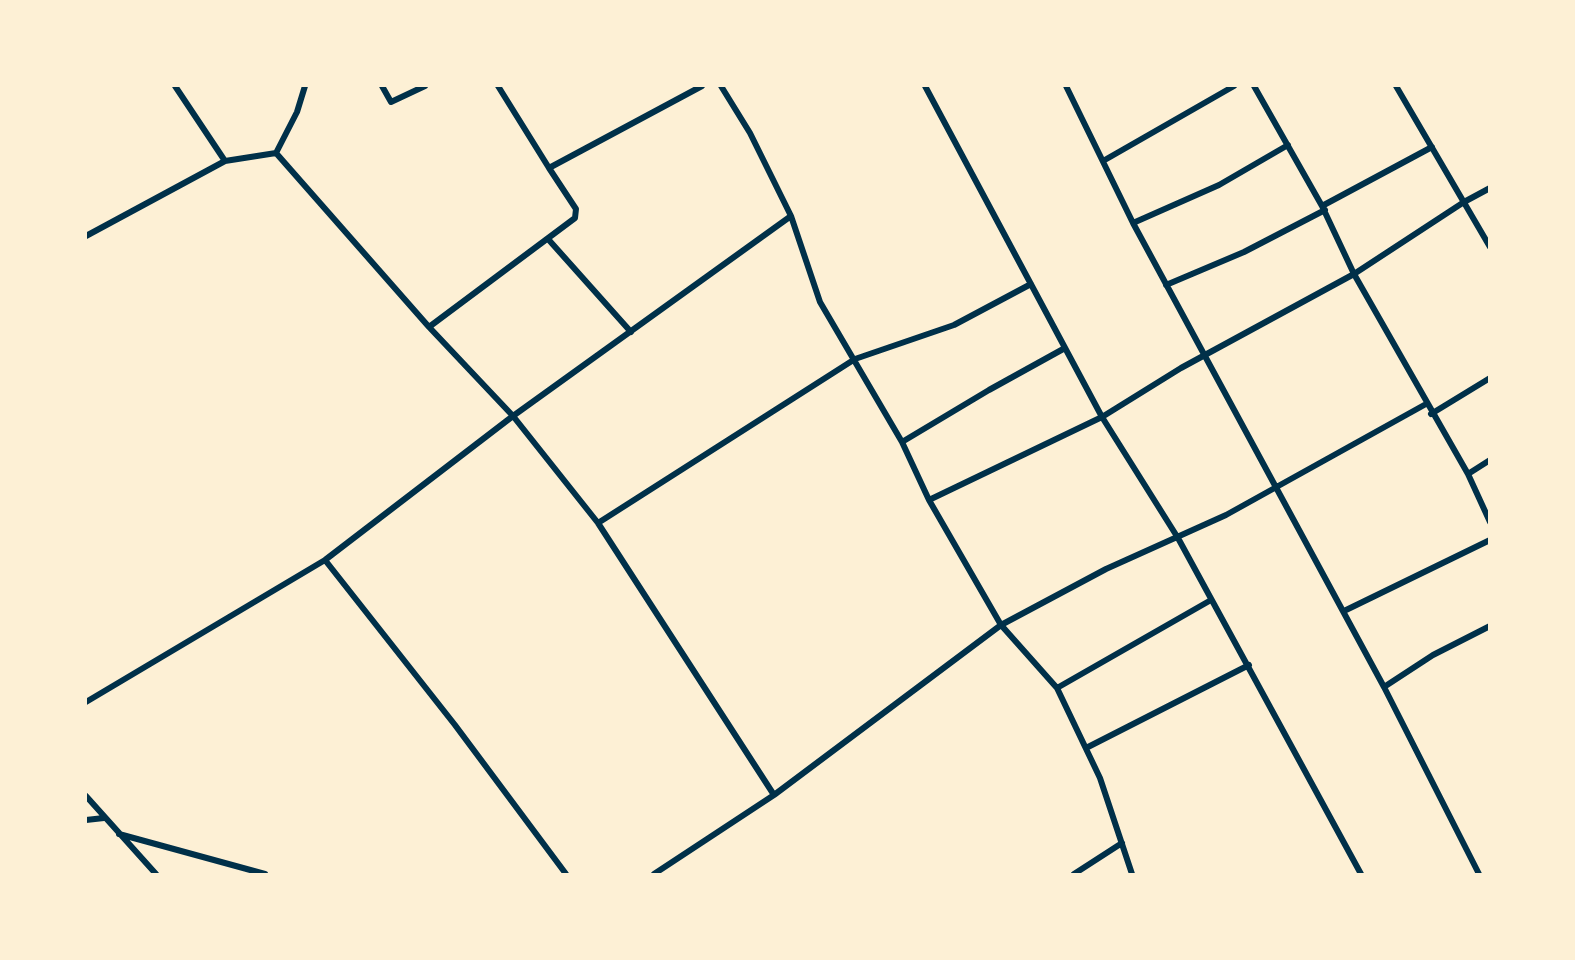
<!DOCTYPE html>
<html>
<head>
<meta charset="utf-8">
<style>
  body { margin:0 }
  #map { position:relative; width:1575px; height:960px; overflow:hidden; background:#fdf0d5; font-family:"PT Sans",sans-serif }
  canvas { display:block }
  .frame { position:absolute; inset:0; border:87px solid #fdf0d5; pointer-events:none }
</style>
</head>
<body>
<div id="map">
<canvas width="1575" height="960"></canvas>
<div class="frame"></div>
</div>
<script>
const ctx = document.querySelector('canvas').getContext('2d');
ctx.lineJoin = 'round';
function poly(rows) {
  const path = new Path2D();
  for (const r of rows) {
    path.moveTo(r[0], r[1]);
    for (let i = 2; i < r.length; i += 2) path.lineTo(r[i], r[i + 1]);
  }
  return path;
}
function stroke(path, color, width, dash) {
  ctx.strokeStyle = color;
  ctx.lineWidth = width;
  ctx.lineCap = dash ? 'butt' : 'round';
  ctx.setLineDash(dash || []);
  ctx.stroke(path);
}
stroke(poly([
  [175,86,225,161],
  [382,86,391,102,425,86],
  [498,86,549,168,702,86],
  [721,86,750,133,791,216,820,302,902,442,929,500,1001,625,1057,688,1100,778,1132,874],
  [925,86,1102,417,1178,538,1361,874],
  [1066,86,1133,223,1384,687,1479,874],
  [1254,86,1322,206,1354,274,1468,474,1490,522],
  [1396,86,1490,247],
  [276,153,429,327,513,416,598,523,774,795],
  [1103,161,1234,86],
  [1322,206,1432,147],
  [1133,223,1219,185,1288,145],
  [86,236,225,161,276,153,297,112,305,86],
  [548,239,631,332],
  [1166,285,1244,252,1325,210],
  [429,327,575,218,576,209,549,168],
  [1431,414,1490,378],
  [902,442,989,390,1065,348],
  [1468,474,1490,460],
  [929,500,1102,417,1181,368,1354,274,1464,202,1490,188],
  [598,523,855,359,954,325,1031,284],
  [325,560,455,725,566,874],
  [1344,611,1490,540],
  [1384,687,1433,655,1490,626],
  [1057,688,1211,600],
  [86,702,325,560,513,416,791,216],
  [1088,747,1249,665],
  [86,796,156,874],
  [86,820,104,818],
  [119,834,265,874],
  [654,874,774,795,1001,625,1106,569,1226,515,1426,404],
  [1074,874,1122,843]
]), '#003049', 6);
</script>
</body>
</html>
